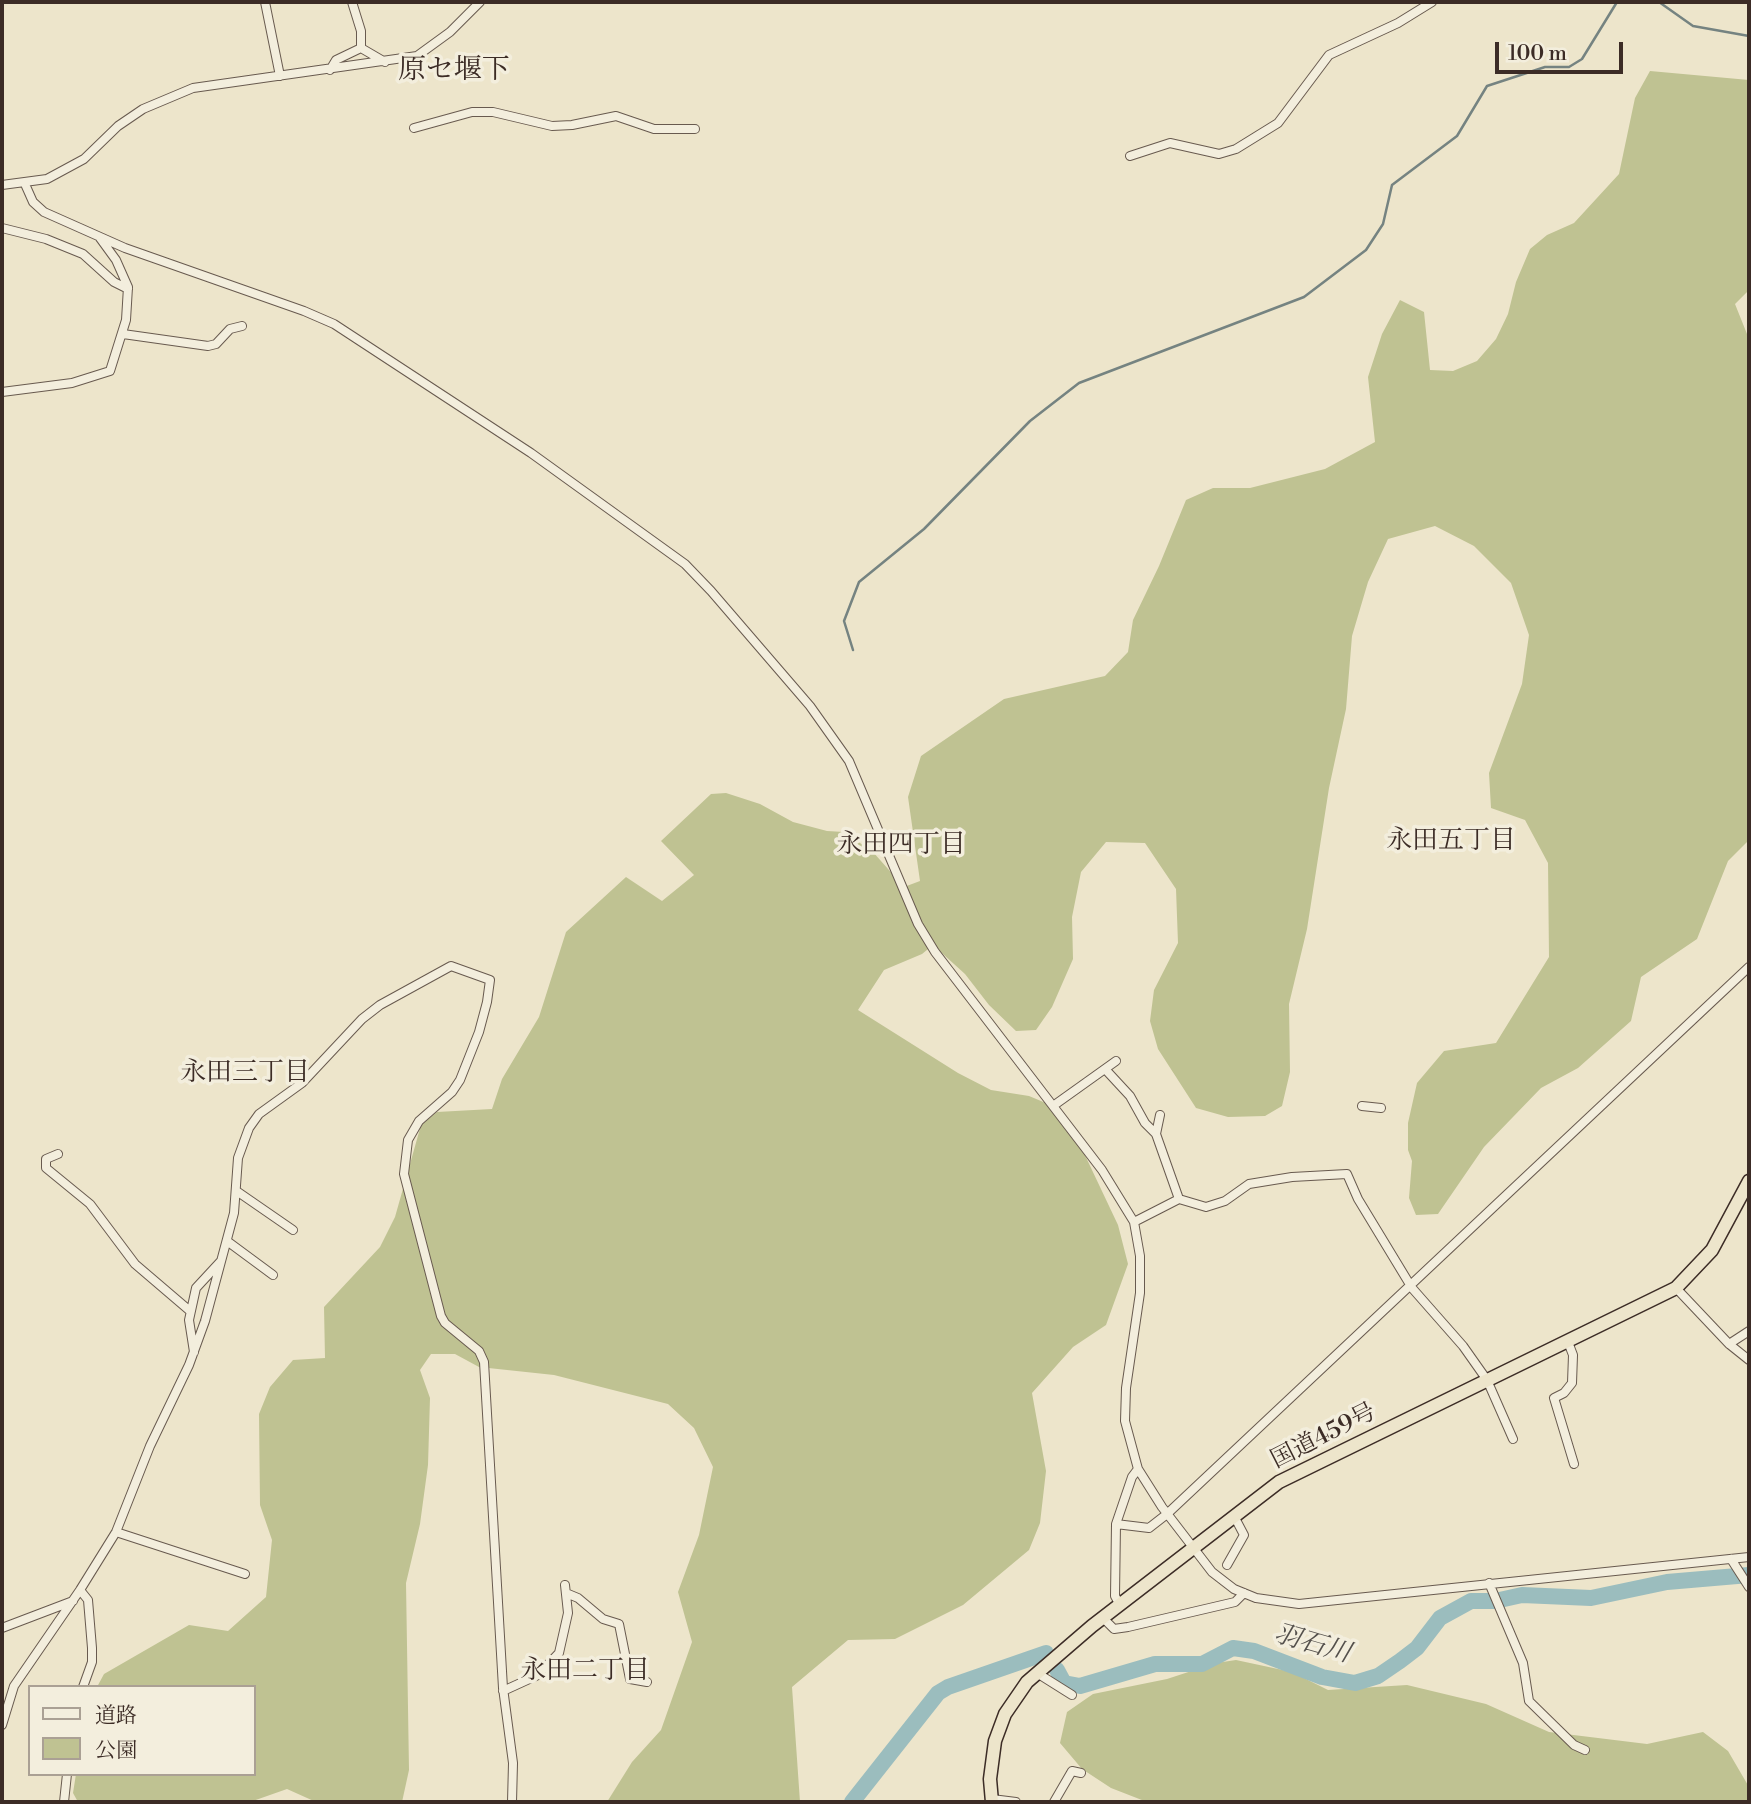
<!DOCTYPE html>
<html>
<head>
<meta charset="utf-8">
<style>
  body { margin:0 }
  #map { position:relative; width:1751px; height:1804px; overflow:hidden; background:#ede5cb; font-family:"Libre Bodoni","Noto Serif JP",serif }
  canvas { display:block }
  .frame { position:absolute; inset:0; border:4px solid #3c2c26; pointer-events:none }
  .legend { position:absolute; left:28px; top:1685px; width:228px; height:91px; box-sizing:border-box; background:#f3eedd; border:2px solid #aaa094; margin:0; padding:9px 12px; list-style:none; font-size:21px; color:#3c2c26 }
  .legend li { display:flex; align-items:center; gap:14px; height:35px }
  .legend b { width:35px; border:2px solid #aaa094 }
  .scale { position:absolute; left:1495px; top:42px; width:128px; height:32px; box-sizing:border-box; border:4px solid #3c2c26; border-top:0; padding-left:9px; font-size:21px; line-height:24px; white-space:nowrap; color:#3c2c26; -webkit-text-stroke:5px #f3eedd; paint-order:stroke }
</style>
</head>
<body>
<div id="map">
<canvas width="1751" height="1804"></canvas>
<div class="frame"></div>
<ul class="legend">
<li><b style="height:9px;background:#f3eedd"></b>道路</li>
<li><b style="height:19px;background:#bfc292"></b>公園</li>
</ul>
<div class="scale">100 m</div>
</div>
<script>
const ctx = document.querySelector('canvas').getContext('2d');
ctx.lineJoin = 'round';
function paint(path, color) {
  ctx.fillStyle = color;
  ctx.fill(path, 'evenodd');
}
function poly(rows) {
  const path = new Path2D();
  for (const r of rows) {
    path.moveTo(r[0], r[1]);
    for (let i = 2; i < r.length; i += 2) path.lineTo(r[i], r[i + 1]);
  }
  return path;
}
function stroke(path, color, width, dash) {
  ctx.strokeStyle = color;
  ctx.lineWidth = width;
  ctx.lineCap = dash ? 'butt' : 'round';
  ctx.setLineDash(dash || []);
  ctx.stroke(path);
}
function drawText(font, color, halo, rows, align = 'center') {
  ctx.font = font + ' "Libre Bodoni","Noto Serif JP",serif';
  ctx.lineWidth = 7;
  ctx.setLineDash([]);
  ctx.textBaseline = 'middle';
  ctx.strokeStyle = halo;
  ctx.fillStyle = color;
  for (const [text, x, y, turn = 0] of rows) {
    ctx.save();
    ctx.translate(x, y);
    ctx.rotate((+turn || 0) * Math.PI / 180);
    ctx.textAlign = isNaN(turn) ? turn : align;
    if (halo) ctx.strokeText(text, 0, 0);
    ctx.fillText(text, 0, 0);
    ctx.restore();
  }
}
paint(poly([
  [1650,71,1749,80,1749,290,1735,304,1749,339,1749,840,1728,861,1697,939,1641,977,1631,1021,1578,1068,1541,1088,1484,1147,1438,1214,1416,1215,1409,1198,1412,1161,1408,1150,1408,1123,1417,1083,1444,1051,1496,1043,1549,957,1548,863,1525,820,1491,808,1489,773,1522,684,1529,635,1511,583,1474,546,1435,526,1388,539,1368,582,1352,636,1346,709,1329,788,1307,929,1289,1004,1290,1072,1282,1106,1265,1116,1228,1117,1196,1108,1158,1049,1150,1021,1154,990,1178,943,1176,889,1145,843,1106,842,1081,872,1072,917,1073,959,1052,1007,1036,1030,1016,1031,989,1005,965,974,933,945,922,954,884,970,858,1010,958,1073,991,1090,1029,1096,1053,1106,1083,1151,1118,1225,1128,1264,1106,1325,1073,1347,1032,1393,1046,1471,1040,1523,1029,1550,963,1605,895,1639,848,1640,792,1687,800,1802,607,1802,632,1762,661,1730,692,1642,678,1592,699,1535,713,1467,694,1428,668,1404,554,1375,479,1367,455,1354,431,1354,420,1370,430,1398,428,1465,420,1524,406,1583,409,1770,402,1802,316,1802,287,1789,250,1802,78,1802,73,1793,76,1774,254,1774,254,1687,97,1687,104,1674,189,1625,228,1631,266,1597,272,1540,260,1505,259,1414,270,1387,293,1360,325,1358,324,1307,380,1247,395,1217,421,1125,437,1112,492,1109,502,1079,539,1017,566,932,626,877,662,901,694,875,661,841,711,794,726,793,760,804,793,822,827,831,844,832,873,852,904,887,920,881,908,797,921,756,1004,699,1105,676,1128,652,1133,620,1159,566,1186,500,1213,488,1250,488,1325,469,1375,442,1368,377,1382,334,1400,300,1424,312,1430,370,1453,371,1477,361,1496,339,1508,314,1516,282,1530,249,1547,235,1574,223,1619,174,1635,98],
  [1236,1660,1292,1672,1328,1690,1407,1685,1486,1704,1549,1732,1647,1744,1703,1732,1728,1751,1749,1787,1749,1802,1147,1802,1111,1788,1082,1769,1060,1743,1067,1712,1093,1694,1167,1679,1216,1663]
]), '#bfc292');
stroke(poly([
  [1659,2,1693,26,1749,36],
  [853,650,844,621,859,582,924,529,1030,421,1079,383,1304,297,1366,250,1383,224,1392,185,1457,136,1487,86,1545,67,1569,67,1582,59,1617,2]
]), '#758381', 2.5);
stroke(poly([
  [1057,1670,1064,1683,1080,1686,1155,1664,1202,1664,1233,1648,1254,1651,1322,1677,1355,1683,1378,1676,1400,1661,1417,1648,1440,1618,1471,1601,1495,1601,1522,1595,1591,1598,1667,1582,1749,1575],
  [852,1802,938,1693,948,1687,1046,1653]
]), '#9bbdbe', 16);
const minor = poly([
  [265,2,280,76],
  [352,2,361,31,361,48],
  [330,70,336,60,361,48,385,62],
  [414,128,472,112,493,112,552,126,572,125,616,116,654,129,695,129],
  [1130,156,1170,143,1219,154,1236,149,1278,123,1329,55,1398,23,1432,2],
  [25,184,33,202,44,212,125,248,304,311,334,324,531,453,685,564,711,591,810,706,849,761,918,924,935,952,1102,1170,1134,1222,1140,1256,1140,1293,1126,1388,1125,1421,1138,1469,1162,1507,1212,1572,1234,1589,1256,1598,1299,1604,1749,1557],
  [2,185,47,179,84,159,118,126,143,109,193,88,417,56,450,32,480,2],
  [2,228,46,239,83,254,114,282,128,289],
  [123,334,208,346,216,344,230,329,242,326],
  [2,392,72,383,110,371,126,320,128,287,116,260,100,238],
  [1105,1069,1130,1096,1145,1123,1156,1134,1179,1199],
  [1053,1106,1116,1061],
  [1362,1106,1381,1108],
  [1156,1134,1160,1115],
  [58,1154,46,1159,46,1168,90,1204,135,1264,190,1311],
  [238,1192,293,1230],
  [1134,1222,1179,1199,1206,1207,1225,1201,1249,1184,1292,1177,1347,1174,1358,1199,1412,1288,1463,1346,1487,1380,1513,1439],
  [227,1241,273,1275],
  [1676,1288,1729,1344,1749,1360],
  [1568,1342,1573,1355,1572,1383,1564,1393,1554,1398,1574,1464],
  [1729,1344,1749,1331],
  [194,1352,189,1320,196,1288,221,1261],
  [1116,1524,1149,1528,1167,1514,1749,967],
  [116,1532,245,1574],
  [1731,1559,1749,1587],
  [1227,1565,1244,1535,1234,1516],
  [1489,1583,1523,1663,1529,1701,1574,1745,1585,1750],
  [80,1590,88,1600,92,1648,92,1662,83,1687],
  [566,1593,578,1598,603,1619,619,1624,630,1679,647,1682],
  [1120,1605,1115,1596,1116,1524,1132,1477,1138,1469],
  [1103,1618,1114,1629,1128,1627,1235,1602,1244,1593],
  [2,1628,73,1601],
  [1037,1673,1072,1695],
  [503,1691,538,1675,559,1653,568,1613,565,1585],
  [2,1725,14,1686,80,1590,116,1532,150,1446,189,1365,205,1321,234,1213,238,1158,249,1128,259,1114,302,1083,362,1019,380,1005,451,966,490,980,487,1002,479,1032,460,1080,452,1092,419,1121,408,1140,404,1174,441,1316,445,1323,479,1351,484,1362,503,1688,513,1763,512,1802],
  [992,1799,1016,1802],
  [64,1802,67,1774],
  [1054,1802,1072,1771,1081,1773]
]);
const highway = poly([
  [992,1802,990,1779,995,1741,1005,1714,1027,1682,1092,1626,1279,1482,1676,1288,1712,1250,1749,1181]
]);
stroke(minor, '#685a4f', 10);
stroke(highway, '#3c2c26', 15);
stroke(minor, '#f3eedd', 8);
stroke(highway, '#ede5cb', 12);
drawText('24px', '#3c2c26', '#f3eedd', [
  ["国道459号",1324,1437,-27]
]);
drawText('26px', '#3c2c26', '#f3eedd', [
  ["永田五丁目",1451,842],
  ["永田四丁目",901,846],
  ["永田三丁目",245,1074],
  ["永田二丁目",585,1672]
]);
drawText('italic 26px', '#54504c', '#f3eedd', [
  ["羽石川",1312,1645,16]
]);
drawText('28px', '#3c2c26', '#f3eedd', [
  ["原セ堰下",454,71]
]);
</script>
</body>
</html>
